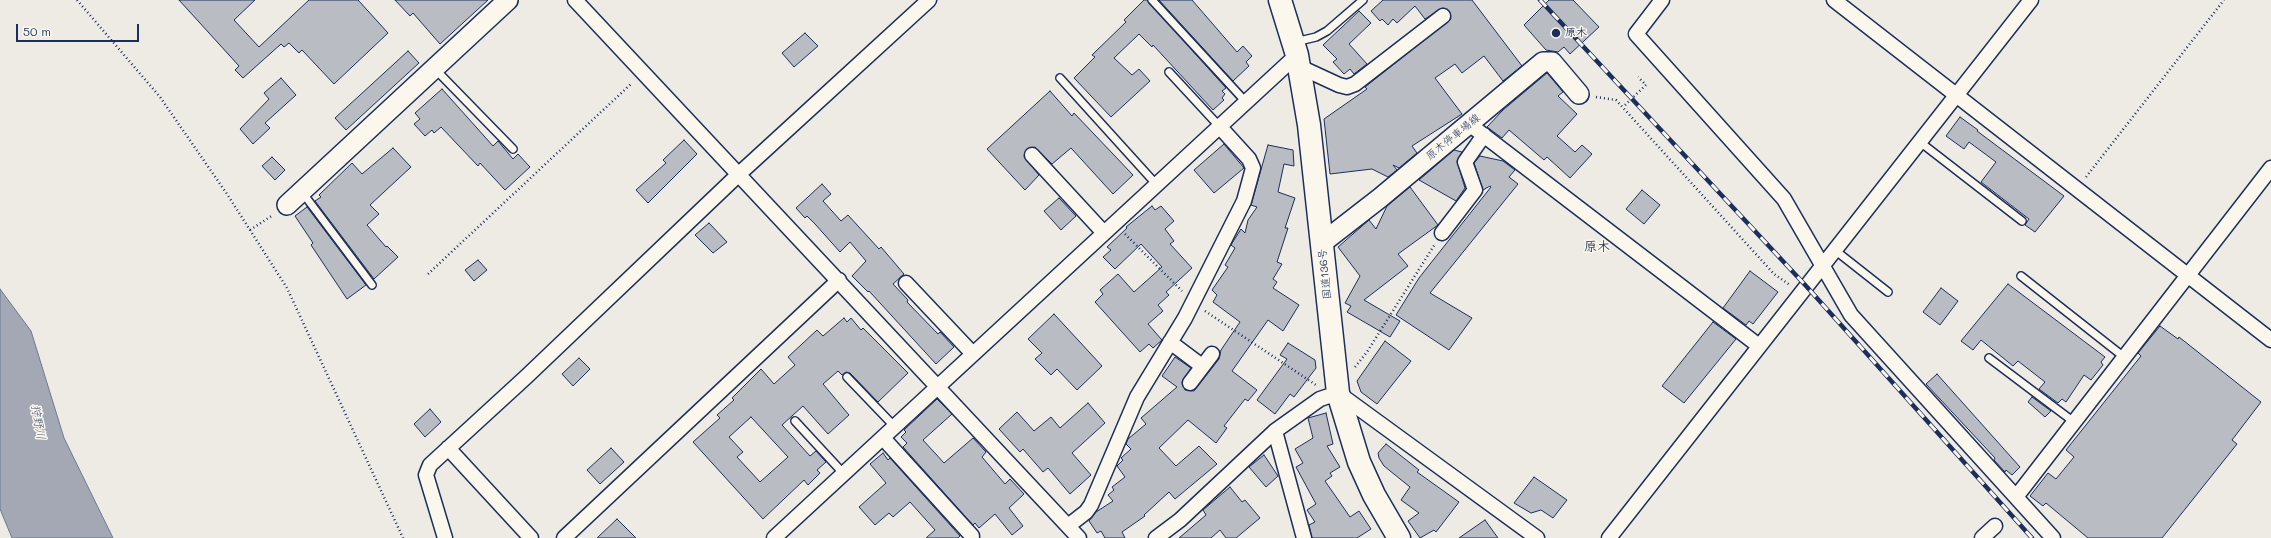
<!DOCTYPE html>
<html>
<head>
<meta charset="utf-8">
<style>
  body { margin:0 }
  #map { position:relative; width:2271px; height:538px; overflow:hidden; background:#eeebe4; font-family:Mali,sans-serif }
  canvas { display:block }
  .scale { position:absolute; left:16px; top:24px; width:123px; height:18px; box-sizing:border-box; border:2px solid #1b2f5e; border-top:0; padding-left:5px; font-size:12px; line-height:14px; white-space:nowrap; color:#1b2f5e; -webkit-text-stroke:3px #fbf7ec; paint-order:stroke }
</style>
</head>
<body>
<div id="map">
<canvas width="2271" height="538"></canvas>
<div class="scale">50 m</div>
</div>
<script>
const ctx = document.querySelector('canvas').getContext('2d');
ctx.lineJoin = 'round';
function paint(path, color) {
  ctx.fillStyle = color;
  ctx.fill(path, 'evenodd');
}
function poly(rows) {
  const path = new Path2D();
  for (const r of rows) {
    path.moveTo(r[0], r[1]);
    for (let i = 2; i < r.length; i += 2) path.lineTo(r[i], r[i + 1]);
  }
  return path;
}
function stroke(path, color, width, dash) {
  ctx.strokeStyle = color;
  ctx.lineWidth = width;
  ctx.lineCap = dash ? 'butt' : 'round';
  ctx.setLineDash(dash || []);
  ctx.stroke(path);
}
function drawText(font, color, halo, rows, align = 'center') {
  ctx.font = font + ' Mali,"Klee One",sans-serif';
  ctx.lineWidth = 3;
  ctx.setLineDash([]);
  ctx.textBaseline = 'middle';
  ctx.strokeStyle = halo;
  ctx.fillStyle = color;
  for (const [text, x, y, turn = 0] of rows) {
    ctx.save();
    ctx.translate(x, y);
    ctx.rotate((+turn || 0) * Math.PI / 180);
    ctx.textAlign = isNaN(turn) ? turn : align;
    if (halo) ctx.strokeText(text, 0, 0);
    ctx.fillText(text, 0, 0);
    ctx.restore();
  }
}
const water = poly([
  [0,289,31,331,64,438,113,538,12,538,0,509,0,289]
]);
paint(water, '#a3a8b4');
stroke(water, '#6d7892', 1);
const building = poly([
  [179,0,255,0,234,20,259,47,309,0,358,0,388,33,334,84,302,50,299,53,289,43,284,47,281,44,243,78,235,70,239,66,179,0],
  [395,0,488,0,440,44,413,13,410,16,395,0],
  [1144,0,1147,0,1226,88,1222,91,1225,94,1222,98,1224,100,1213,110,1153,45,1152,47,1139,34,1114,58,1132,75,1139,69,1150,81,1111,117,1074,78,1095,57,1092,55,1126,22,1124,20,1144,0],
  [1159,0,1192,0,1237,52,1243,46,1252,56,1246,62,1249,66,1233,81,1159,0],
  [1383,0,1472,0,1522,66,1503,81,1484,56,1462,73,1455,64,1435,78,1462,114,1412,146,1417,153,1399,168,1393,165,1397,170,1388,177,1372,169,1330,174,1324,119,1367,89,1365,87,1451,19,1449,11,1442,8,1425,19,1415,6,1397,23,1393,19,1388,25,1382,19,1380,21,1371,11,1383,0],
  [1549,0,1573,0,1599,27,1570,54,1564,47,1558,52,1546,50,1524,25,1549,0],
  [1359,11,1371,23,1349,44,1367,64,1354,74,1350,69,1344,74,1333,62,1337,59,1323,45,1359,11],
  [805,33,818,46,794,67,782,53,805,33],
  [408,51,419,63,346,130,335,118,408,51],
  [1547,73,1563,92,1558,96,1577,114,1557,136,1575,152,1582,145,1592,154,1570,178,1547,157,1544,160,1509,130,1502,138,1487,127,1503,110,1547,73],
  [281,78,296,95,265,123,270,128,253,144,240,129,269,99,264,93,281,78],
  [442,89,493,146,498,141,513,159,518,154,530,167,505,190,480,163,478,166,441,127,434,133,432,130,425,136,414,124,420,119,415,113,442,89],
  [1050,91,1072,116,1074,113,1133,175,1113,194,1071,148,1052,164,1035,147,1027,149,1024,157,1039,175,1025,190,987,149,1050,91],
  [1960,117,1978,130,1977,131,2064,196,2035,232,2025,225,2029,219,1981,182,1996,162,1969,142,1964,149,1946,136,1960,117],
  [684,140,697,154,648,203,636,190,666,163,663,160,684,140],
  [1224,144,1244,168,1214,193,1194,170,1224,144],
  [1268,145,1293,150,1294,166,1284,164,1278,192,1295,198,1285,228,1288,228,1277,262,1282,264,1273,279,1277,282,1273,288,1299,305,1283,331,1268,320,1232,371,1257,390,1248,401,1245,399,1224,426,1227,428,1216,443,1188,420,1159,448,1176,466,1199,446,1217,464,1175,499,1169,492,1144,515,1145,516,1122,532,1125,538,1105,538,1101,531,1097,533,1089,521,1096,512,1113,501,1108,495,1114,490,1112,487,1125,477,1117,466,1123,460,1121,458,1131,449,1126,444,1128,439,1146,424,1141,418,1177,387,1162,376,1175,357,1191,368,1182,382,1185,390,1194,391,1219,359,1221,350,1240,322,1213,302,1217,295,1212,290,1228,267,1225,265,1235,248,1231,245,1234,240,1241,229,1245,233,1248,220,1257,207,1251,205,1268,145],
  [393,148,411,167,370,205,379,214,367,225,386,247,387,246,398,257,374,279,315,201,321,197,319,195,352,163,362,174,393,148],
  [1454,150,1462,152,1457,161,1465,188,1456,201,1419,180,1454,150],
  [1480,156,1503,161,1515,170,1509,177,1518,184,1430,293,1472,318,1449,350,1396,315,1419,278,1491,187,1490,186,1483,190,1474,163,1480,156],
  [272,157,285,170,275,180,262,166,272,157],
  [822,184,831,194,823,201,841,221,848,215,879,249,881,247,904,274,893,284,908,300,907,302,938,334,940,332,954,347,936,364,869,291,868,292,852,276,866,261,850,242,840,252,815,224,807,216,805,218,796,208,822,184],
  [1410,187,1438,225,1398,254,1408,266,1364,300,1400,321,1390,337,1347,312,1351,306,1345,303,1360,276,1338,247,1369,220,1376,229,1387,206,1410,187],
  [1642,190,1660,205,1644,224,1626,209,1642,190],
  [1059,198,1076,216,1061,230,1044,211,1059,198],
  [1152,206,1155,210,1161,206,1174,221,1165,229,1174,241,1170,244,1192,268,1166,292,1169,295,1158,305,1163,311,1148,324,1162,340,1153,348,1149,344,1140,352,1095,302,1103,294,1100,290,1118,274,1134,292,1162,267,1141,244,1115,269,1103,257,1111,250,1107,247,1127,228,1126,227,1152,206],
  [307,207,366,285,347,299,311,245,313,243,295,216,307,207],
  [709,223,727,242,713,253,695,235,709,223],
  [478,260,487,270,474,281,465,270,478,260],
  [1750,271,1778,292,1753,324,1749,321,1746,325,1723,308,1750,271],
  [2008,284,2105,357,2101,362,2103,365,2091,380,2084,375,2066,402,2062,399,2058,403,2039,389,2045,382,2018,361,2013,366,1981,340,1973,350,1961,341,2008,284],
  [1941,288,1958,301,1940,325,1923,312,1941,288],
  [1054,314,1102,366,1077,390,1057,369,1051,375,1035,359,1042,353,1028,339,1054,314],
  [844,318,847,322,851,318,861,330,863,328,908,373,878,402,850,373,846,372,842,375,838,371,823,384,849,415,828,434,803,406,782,425,810,456,816,451,826,462,817,470,820,473,808,485,804,480,763,519,693,442,720,418,717,415,734,400,732,398,761,369,774,384,795,365,788,357,817,330,823,336,844,318],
  [751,417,788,457,760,482,737,457,743,452,729,437,751,417],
  [1713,322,1736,339,1684,403,1662,386,1713,322],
  [2160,326,2178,339,2179,337,2261,402,2232,440,2237,444,2162,538,2088,538,2046,503,2043,506,2030,496,2048,473,2056,479,2074,457,2066,450,2141,356,2138,353,2160,326],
  [1385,341,1411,361,1377,404,1361,392,1357,381,1385,341],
  [1288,343,1315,360,1316,368,1294,397,1290,394,1275,414,1257,400,1287,359,1280,355,1288,343],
  [579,358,590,369,573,386,562,374,579,358],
  [1937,374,2020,467,2012,475,2006,470,2005,472,1994,460,1995,458,1926,384,1937,374],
  [2032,397,2051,411,2045,417,2028,402,2032,397],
  [937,399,952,414,923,440,944,463,973,438,986,452,982,457,1005,484,1010,479,1024,494,1009,508,1023,526,1012,535,995,514,979,528,975,523,973,525,903,447,907,443,901,437,906,432,904,430,937,399],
  [1088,403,1105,423,1072,453,1091,475,1070,494,1048,468,1043,472,1023,449,1020,452,999,429,1017,412,1034,431,1051,417,1060,428,1088,403],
  [430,409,441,422,425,437,414,424,430,409],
  [1326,413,1333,444,1327,446,1340,467,1330,473,1332,476,1325,481,1350,517,1359,511,1371,529,1357,538,1312,538,1309,525,1315,522,1307,510,1316,504,1296,467,1303,463,1295,449,1313,438,1308,418,1326,413],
  [1386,444,1419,470,1417,472,1459,502,1436,532,1434,530,1420,538,1408,521,1419,513,1401,500,1410,487,1384,466,1379,458,1378,453,1386,444],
  [611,448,624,462,600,484,587,470,611,448],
  [883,453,888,460,890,458,960,536,958,538,926,538,935,530,910,502,893,517,889,513,875,525,859,507,886,483,870,464,883,453],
  [1264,455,1278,476,1266,487,1249,467,1264,455],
  [1534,477,1567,500,1553,518,1541,510,1531,513,1514,503,1534,477],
  [1230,487,1242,502,1245,500,1260,518,1236,538,1226,538,1220,530,1211,538,1179,538,1206,515,1203,510,1230,487],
  [617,519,636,538,597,538,617,519],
  [1485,520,1498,538,1459,538,1485,520]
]);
paint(building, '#b9bcc3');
stroke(building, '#1b2f5e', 1);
const lane = poly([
  [1152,0,1245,101],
  [1295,42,1316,37,1327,31,1363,0],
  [435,69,513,149],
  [1169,72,1219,126],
  [1060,78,1156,184],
  [1920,142,2022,221],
  [302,192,372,285],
  [1836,251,1888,292],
  [2021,276,2124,357],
  [1989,358,2074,422],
  [847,377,895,427],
  [795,421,844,474]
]);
const street = poly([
  [575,0,1079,538],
  [1662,0,1636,34,1784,199,1851,315,2053,538],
  [1834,0,2271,340],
  [1300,67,1339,85,1347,87,1355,84,1443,16],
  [1469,124,1759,346],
  [1032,155,1104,233],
  [1442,233,1475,190,1465,162,1484,135],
  [906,283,973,354],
  [1170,342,1202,366],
  [1190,383,1212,354],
  [1275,431,1304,538],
  [883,438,972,536],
  [448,448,531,538],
  [2016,497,2271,168],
  [1068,526,1086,512,1091,505,1137,397,1185,318,1244,201,1253,168,1249,159,1219,126],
  [445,538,426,475,430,465,526,377,739,174,929,0],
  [564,538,839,280],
  [774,538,1297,55],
  [1156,538,1180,520,1275,431,1320,399,1338,393,1537,538],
  [1609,538,2031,0],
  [1982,538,1995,526]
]);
const secondary = poly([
  [287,205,508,0],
  [1322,243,1380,198,1543,62,1552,62,1579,94]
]);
const highway = poly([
  [1280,0,1297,55,1309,125,1338,393,1359,462,1374,495,1399,538]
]);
stroke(lane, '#1b2f5e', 10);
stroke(street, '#1b2f5e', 17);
stroke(secondary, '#1b2f5e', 22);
stroke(highway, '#1b2f5e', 25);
stroke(poly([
  [77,0,160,97,227,194,287,288,403,538],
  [1596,97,1616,100,1774,274,1790,285],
  [1625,105,1646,85,1638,77],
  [2086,177,2224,0],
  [250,230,273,215],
  [1125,234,1182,291],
  [428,274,632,83],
  [1205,311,1316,385],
  [1355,367,1367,352,1435,244]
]), '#1b2f5e', 2.5, [1, 3]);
stroke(lane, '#fbf7ec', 7);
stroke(street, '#fbf7ec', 14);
stroke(secondary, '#fbf7ec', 19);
stroke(highway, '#fbf7ec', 22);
const rail = poly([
  [1540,0,1807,287,2032,538]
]);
stroke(rail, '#1b2f5e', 4.5);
stroke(rail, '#fbf7ec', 3, [9]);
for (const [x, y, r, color] of [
  [1556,33,5,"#1b2f5e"]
]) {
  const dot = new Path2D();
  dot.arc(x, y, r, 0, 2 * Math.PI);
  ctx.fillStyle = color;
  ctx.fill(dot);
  stroke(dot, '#fbf7ec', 1.5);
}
drawText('bold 11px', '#1b2f5e', '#fbf7ec', [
  ["原木",1565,33]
], 'left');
drawText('11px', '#1b2f5e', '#fbf7ec', [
  ["原木停車場線",1453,137,-39],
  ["国道136号",1325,274,-96]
]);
drawText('italic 12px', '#445378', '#fbf7ec', [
  ["狩野川",38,422,80]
]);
drawText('bold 13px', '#1b2f5e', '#fbf7ec', [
  ["原木",1597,247]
]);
</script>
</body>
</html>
